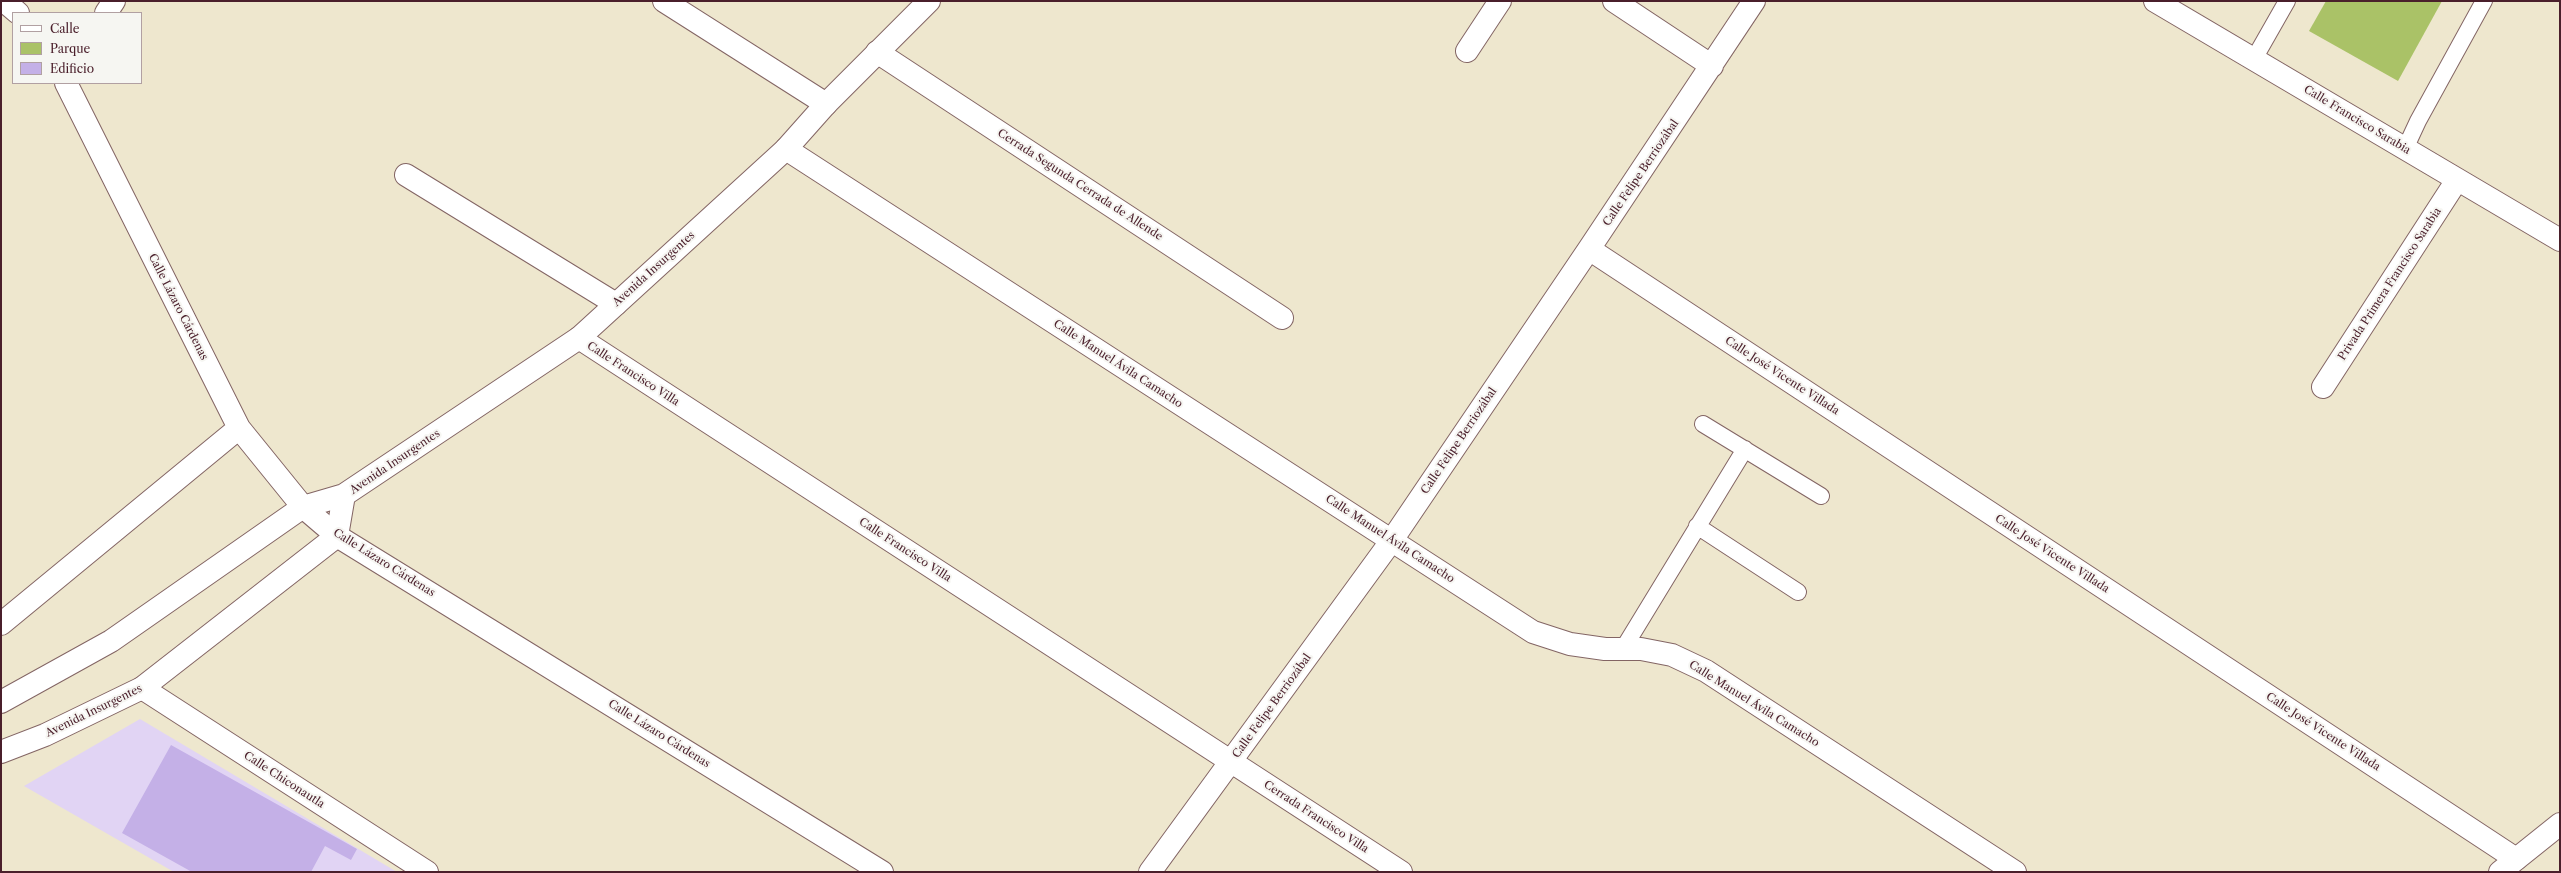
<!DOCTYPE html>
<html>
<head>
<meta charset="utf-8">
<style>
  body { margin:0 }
  #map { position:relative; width:2561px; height:873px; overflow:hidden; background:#eee7ce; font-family:"Libre Caslon Text",serif }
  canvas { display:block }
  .frame { position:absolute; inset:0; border:2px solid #4a1f2b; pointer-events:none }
  .legend { position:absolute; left:12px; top:12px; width:130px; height:72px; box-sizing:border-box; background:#f6f6f2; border:1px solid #b1a0a2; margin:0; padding:5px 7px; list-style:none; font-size:12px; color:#4a1f2b }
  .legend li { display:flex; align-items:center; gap:8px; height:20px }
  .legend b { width:20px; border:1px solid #b1a0a2 }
</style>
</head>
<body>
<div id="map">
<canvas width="2561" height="873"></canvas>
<div class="frame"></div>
<ul class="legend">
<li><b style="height:5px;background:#fff"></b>Calle</li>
<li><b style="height:11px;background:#aac267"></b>Parque</li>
<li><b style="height:11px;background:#c4b0e7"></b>Edificio</li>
</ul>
</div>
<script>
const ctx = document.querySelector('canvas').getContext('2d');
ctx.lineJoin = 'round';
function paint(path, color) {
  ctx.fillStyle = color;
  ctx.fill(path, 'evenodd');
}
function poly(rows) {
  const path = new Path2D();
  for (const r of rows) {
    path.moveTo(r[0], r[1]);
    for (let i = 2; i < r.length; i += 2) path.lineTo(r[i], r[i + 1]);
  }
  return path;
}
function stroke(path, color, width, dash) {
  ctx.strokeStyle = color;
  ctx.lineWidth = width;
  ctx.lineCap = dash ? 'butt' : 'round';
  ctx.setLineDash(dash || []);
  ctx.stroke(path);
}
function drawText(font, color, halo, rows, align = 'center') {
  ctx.font = font + ' "Libre Caslon Text",serif';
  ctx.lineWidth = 4;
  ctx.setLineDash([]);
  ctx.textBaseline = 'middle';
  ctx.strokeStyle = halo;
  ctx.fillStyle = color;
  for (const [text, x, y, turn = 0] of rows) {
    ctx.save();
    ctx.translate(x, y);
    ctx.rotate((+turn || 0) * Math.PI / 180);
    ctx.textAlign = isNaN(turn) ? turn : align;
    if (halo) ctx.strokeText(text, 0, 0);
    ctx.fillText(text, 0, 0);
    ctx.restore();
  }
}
paint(poly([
  [140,719,397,872,174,872,24,786]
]), '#e1d4f4');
paint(poly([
  [2326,1,2442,1,2398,81,2309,31]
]), '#aac267');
paint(poly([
  [171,745,357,849,351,860,325,846,311,872,192,872,122,833]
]), '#c4b0e7');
const lane = poly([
  [2254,59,2287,1],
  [2405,149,2418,121,2484,1],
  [1703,424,1821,496],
  [1697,526,1798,592],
  [1623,649,1745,449]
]);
const street = poly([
  [4,1,18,13],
  [664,1,826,104],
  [1614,1,1712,66],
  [2155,1,2560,240],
  [106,13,114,1],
  [1467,51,1500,1],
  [877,52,1282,318],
  [66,83,239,428,303,507,337,536,882,872],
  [786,149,1533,632,1570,644,1605,649,1641,649,1672,655,1706,671,2015,872],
  [406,175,616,304],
  [1589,249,2516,859],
  [579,338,1401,872],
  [2323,387,2457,180],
  [1,624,239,428],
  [142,688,427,872],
  [1150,872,1392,540,1589,249,1754,1]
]);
const secondary = poly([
  [1,702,111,641,303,507,344,495,579,338,786,149,826,104,929,1],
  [1,752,45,735,142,688,337,536,344,495],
  [2500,872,2560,824]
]);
stroke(lane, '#836564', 18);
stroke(street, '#836564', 24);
stroke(secondary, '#836564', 24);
stroke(lane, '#fff', 16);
stroke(street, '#fff', 22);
stroke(secondary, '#fff', 22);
drawText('11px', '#4a1f2b', '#f6f6f2', [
  ["Calle Francisco Sarabia",2357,120,31],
  ["Calle Felipe Berriozábal",1641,173,-56],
  ["Cerrada Segunda Cerrada de Allende",1080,185,33],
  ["Avenida Insurgentes",654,269,-42],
  ["Privada Primera Francisco Sarabia",2390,284,-57],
  ["Calle Lázaro Cárdenas",178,307,63],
  ["Calle Manuel Ávila Camacho",1118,364,33],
  ["Calle Francisco Villa",633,374,33],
  ["Calle José Vicente Villada",1782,376,33],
  ["Calle Felipe Berriozábal",1459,441,-56],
  ["Avenida Insurgentes",395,462,-34],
  ["Calle Manuel Ávila Camacho",1390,539,33],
  ["Calle Francisco Villa",905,550,33],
  ["Calle José Vicente Villada",2052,554,33],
  ["Calle Lázaro Cárdenas",384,563,32],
  ["Calle Manuel Ávila Camacho",1754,704,32],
  ["Calle Felipe Berriozábal",1272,706,-54],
  ["Avenida Insurgentes",94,711,-26],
  ["Calle José Vicente Villada",2323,732,33],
  ["Calle Lázaro Cárdenas",659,734,32],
  ["Calle Chiconautla",284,780,33],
  ["Cerrada Francisco Villa",1316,817,33]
]);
</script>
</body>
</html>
